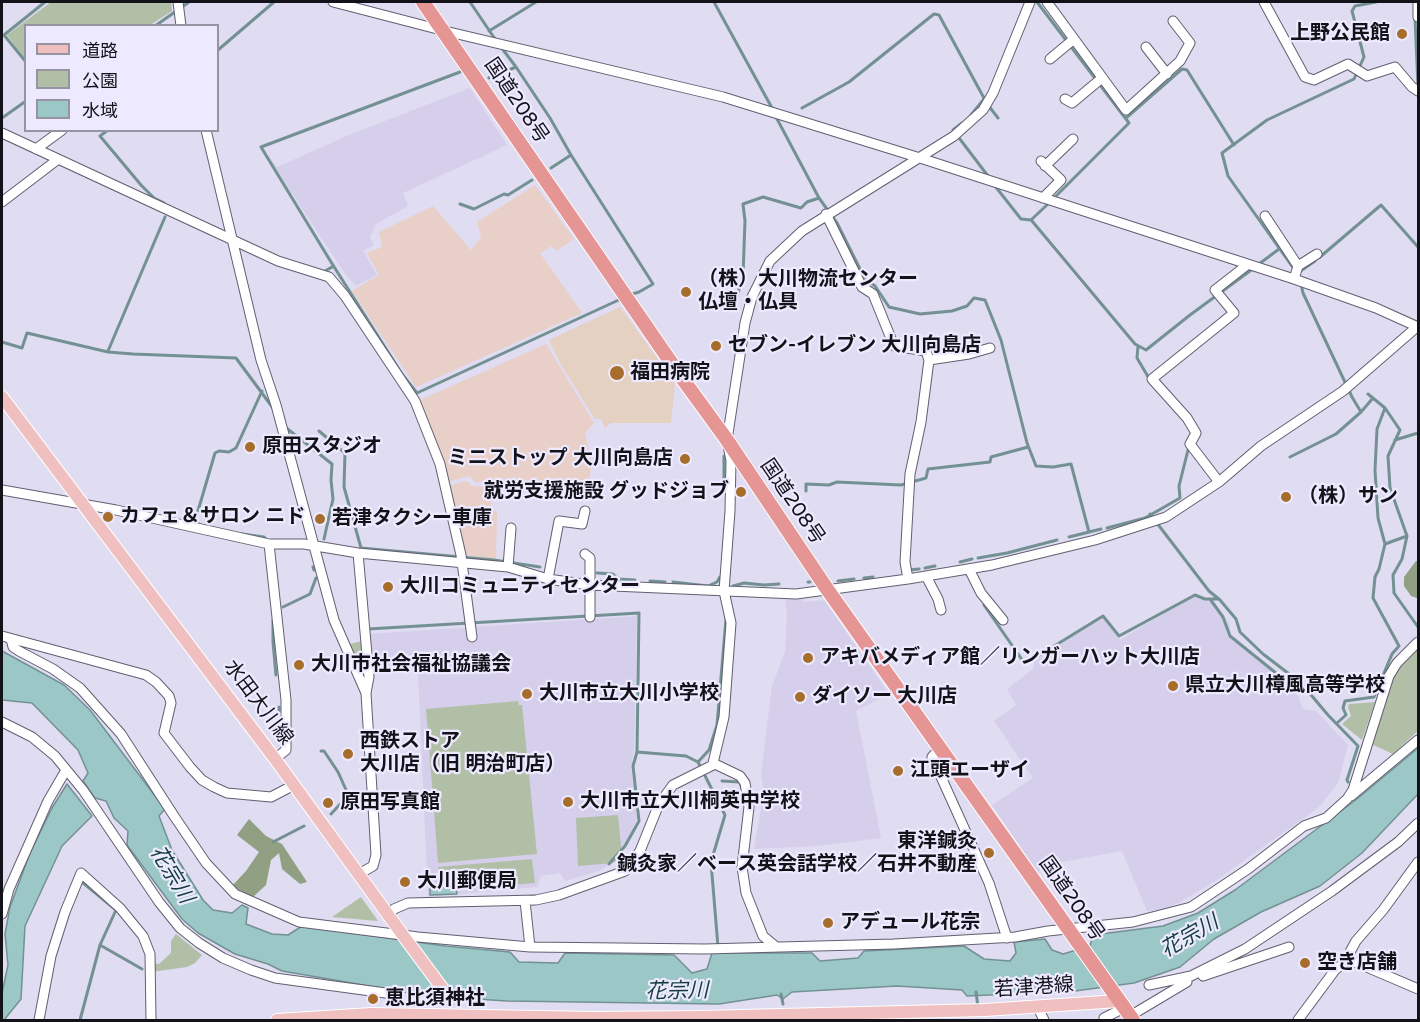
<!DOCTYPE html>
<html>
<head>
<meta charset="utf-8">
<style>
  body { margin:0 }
  #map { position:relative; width:1420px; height:1022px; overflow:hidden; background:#e0dcf1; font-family:"Varela Round","Noto Sans JP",sans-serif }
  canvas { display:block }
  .frame { position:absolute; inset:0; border:3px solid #131219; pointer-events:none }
  .legend { position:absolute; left:24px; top:24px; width:195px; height:108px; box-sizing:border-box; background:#ede9ff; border:2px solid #9693a3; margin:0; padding:8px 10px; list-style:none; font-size:18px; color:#131219 }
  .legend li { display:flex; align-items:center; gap:12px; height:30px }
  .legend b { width:30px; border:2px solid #9693a3 }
</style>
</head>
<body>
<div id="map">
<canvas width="1420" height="1022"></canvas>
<div class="frame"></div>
<ul class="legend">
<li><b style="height:8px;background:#f0bfbf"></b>道路</li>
<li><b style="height:16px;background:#b2bfa7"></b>公園</li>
<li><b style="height:16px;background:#9cc7c7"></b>水域</li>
</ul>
</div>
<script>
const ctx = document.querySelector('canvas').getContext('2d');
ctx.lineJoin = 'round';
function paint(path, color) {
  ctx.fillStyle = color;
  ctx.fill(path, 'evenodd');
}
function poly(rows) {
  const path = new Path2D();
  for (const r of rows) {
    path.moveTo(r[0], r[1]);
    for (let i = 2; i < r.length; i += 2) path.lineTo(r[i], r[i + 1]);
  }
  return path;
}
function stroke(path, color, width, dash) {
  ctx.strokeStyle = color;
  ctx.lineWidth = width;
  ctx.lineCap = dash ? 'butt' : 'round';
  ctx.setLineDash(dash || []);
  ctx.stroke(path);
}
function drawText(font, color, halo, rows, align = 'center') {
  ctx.font = font + ' "Varela Round","Noto Sans JP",sans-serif';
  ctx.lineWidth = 4.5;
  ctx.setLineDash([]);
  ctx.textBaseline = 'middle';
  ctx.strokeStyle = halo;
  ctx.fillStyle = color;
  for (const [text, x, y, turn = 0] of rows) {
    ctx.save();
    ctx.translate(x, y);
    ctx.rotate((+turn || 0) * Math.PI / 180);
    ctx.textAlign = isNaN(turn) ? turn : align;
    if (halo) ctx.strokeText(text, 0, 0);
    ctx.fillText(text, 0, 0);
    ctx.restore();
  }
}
paint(poly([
  [470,88,507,145,403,193,408,206,376,224,370,237,374,245,363,251,377,275,356,286,346,275,266,154,277,167,349,135],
  [1194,595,1212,602,1229,623,1231,635,1296,690,1303,709,1316,711,1348,745,1338,783,1318,808,1215,881,1180,902,1164,909,1147,911,1122,851,1041,866,1039,874,992,805,1033,778,994,721,1016,705,1007,689,1033,669,1034,662,1102,617,1120,640],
  [785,598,801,598,804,602,824,600,889,694,856,711,881,838,817,846,754,849,764,791,761,775,772,686,785,652,787,615],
  [637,616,634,751,631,766,637,818,625,846,609,864,599,871,565,881,560,873,541,876,537,887,428,897,418,672,372,675,370,634]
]), '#d5cfeb');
paint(poly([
  [535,185,574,239,556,251,552,246,540,253,582,313,416,387,352,291,379,275,367,253,382,247,379,232,433,206,471,250,481,237,477,222],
  [546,344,594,423,585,433,592,463,586,497,496,485,492,481,475,482,469,476,447,482,420,400],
  [467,481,471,486,492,487,491,510,497,511,496,559,465,555,450,485]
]), '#e8cfc8');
paint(poly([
  [620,307,675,383,671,423,611,423,605,428,601,419,595,419,560,363,549,340]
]), '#e5d1c2');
paint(poly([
  [51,2,171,2,172,11,150,25,26,26,25,59,7,35],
  [362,641,364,665,360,666,350,644],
  [1418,649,1418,731,1393,754,1371,744,1383,703,1395,673,1404,659],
  [518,701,519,705,522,705,537,854,438,863,426,709],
  [1375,702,1362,740,1342,724,1351,716,1348,707,1349,704],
  [618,815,622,857,613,863,578,866,576,818],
  [532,859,535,883,458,889,456,885,439,885,438,867],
  [361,897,378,921,332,917],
  [176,934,202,955,195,963,187,967,151,972,152,963,159,964,171,953,171,941]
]), '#b2bfa7');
paint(poly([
  [1416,561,1418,561,1418,596,1417,598,1411,596,1404,586,1404,577],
  [249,819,266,836,282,844,307,882,300,884,282,869,279,853,271,860,266,885,253,897,232,886,246,871,259,852,237,835]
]), '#91a083');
const water = poly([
  [2,651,64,685,90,710,165,809,159,816,172,850,203,900,213,910,232,913,242,905,248,908,246,924,272,934,288,935,302,926,445,946,510,952,519,962,558,963,565,953,674,955,692,973,707,969,712,953,812,953,820,961,858,958,864,951,964,946,984,959,1010,961,1016,953,1014,942,1045,939,1052,950,1063,954,1090,946,1093,935,1163,926,1198,913,1235,890,1357,799,1418,748,1418,794,1362,853,1320,886,1261,912,1214,939,1180,967,1134,983,1075,991,967,996,962,990,897,986,792,992,783,999,777,995,719,1004,507,1001,427,996,282,971,268,964,235,954,198,933,182,919,127,845,128,831,114,818,106,801,95,798,83,781,88,773,78,750,32,703,2,700,2,651],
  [67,784,92,816,62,846,25,926,21,999,4,1020,2,1020,2,993,8,965,5,934,10,907,30,853,52,808,67,784],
  [456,887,457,894,430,895,430,888,456,887]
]);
paint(water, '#9cc7c7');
stroke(water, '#739193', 1.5);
stroke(poly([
  [470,2,495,39],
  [714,2,772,108],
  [1037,2,1129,123,1054,198],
  [1415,18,1418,87],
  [155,26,189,2],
  [489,31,536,2],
  [501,47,516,67],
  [218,50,274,2],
  [26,62,4,35,45,2],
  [460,72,261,147,331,262,402,374,417,393,623,298],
  [489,78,516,67,550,118,571,155,653,284,639,292,629,295],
  [988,105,998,118],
  [802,108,849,82,934,14,939,15,985,100],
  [971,115,984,99],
  [2,118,26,101],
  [1126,118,1182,69,1187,70,1234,145],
  [962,123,953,130,988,176],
  [108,130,100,136,141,185,154,198,164,203],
  [551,168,571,155],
  [995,186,1021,219,1031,220,1049,203],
  [819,198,837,223,865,279,875,286,889,307,920,314,952,311,967,306,974,298,985,300,1001,340,1027,443,1036,466,1053,467,1071,464,1089,532],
  [460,204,474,209,504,194,508,195,532,180],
  [1032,221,1135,344,1146,350,1190,315,1254,268],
  [1320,257,1381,205,1418,247],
  [1259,264,1279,249],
  [1294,269,1228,176,1222,153,1267,120,1354,79,1364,57,1352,11,1355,6,1376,2],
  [325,271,332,267],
  [1299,272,1315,261],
  [737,296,743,276,745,221,743,204,763,197,801,208,807,202,819,198,776,117],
  [2,342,22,348,27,333,108,352,133,354,236,358,273,408],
  [1138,346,1137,358,1150,380],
  [108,351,165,217],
  [1368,394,1385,408,1400,430,1388,456,1390,488,1407,536,1402,559,1393,575,1394,593,1418,627],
  [1385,408,1377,429,1375,470,1378,518,1385,544,1407,536],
  [1361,412,1373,398],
  [285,427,332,464,331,480,333,499,324,539],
  [319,431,345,453,344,487,361,548,494,560,540,567],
  [1395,440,1418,433],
  [1290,457,1336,434,1361,412,1352,397,1303,293,1301,284],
  [806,491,806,484,829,485,837,482,901,485,926,478,928,469,990,462,991,457,1028,447],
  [724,492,724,456],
  [1150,514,1209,591,1220,600,1236,619,1240,632,1263,654,1301,683,1328,715,1358,746,1347,780,1348,782],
  [200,525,195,521,215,453,219,451,229,452,236,448,262,391],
  [1107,528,1145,518,1180,498,1179,486,1189,446],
  [242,534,264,537,268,541],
  [1069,537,1101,529],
  [978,558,1007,553,1057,540],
  [960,562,972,559],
  [313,567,314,570],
  [925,568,935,566],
  [909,570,919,569],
  [597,573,613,574,618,579,635,580],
  [864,578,873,577],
  [650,581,665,582],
  [838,581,854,579],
  [673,582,708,586,717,582,720,577],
  [808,582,810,582],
  [733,586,744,583,764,585,779,584],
  [1210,599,1223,617,1230,636,1292,686],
  [984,605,1025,664,1103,616,1119,636,1195,595,1205,599,1217,599],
  [283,607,310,594,316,578],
  [273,620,273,642,276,675],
  [368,629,639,613,637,752,633,766,639,821,625,846,609,864],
  [279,707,279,711],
  [1337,723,1346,715,1343,708,1345,701,1374,697,1392,654,1399,646,1373,598,1375,577,1379,569,1385,544],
  [321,751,324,751,338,772,347,792,343,801,331,814],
  [637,752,686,756,698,762,725,815,711,862,718,947],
  [698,762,709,750,717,725,726,619],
  [722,781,740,782,742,789],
  [273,842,304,826],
  [100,945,142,969],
  [976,992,978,1007],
  [781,994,783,1004],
  [80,1020,100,945,116,910,82,882]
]), '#739193', 3);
const minor = poly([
  [178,2,181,26],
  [333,2,445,31,723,97,920,158,1294,279,1376,308,1418,327],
  [1047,2,1126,110,1180,61,1190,43,1173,21],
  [1264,2,1305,77,1314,80,1348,64,1367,76,1395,67,1412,87,1418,91],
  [1418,2,1418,17],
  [1146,47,1167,74],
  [1050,59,1074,39],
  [1065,99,1072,103,1102,78],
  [206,130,261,360,276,405,334,620,366,693],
  [2,133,278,261,329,277,345,296,415,401,440,464,461,555,472,637],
  [36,149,62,130],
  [1041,161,1061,180,1043,198],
  [1045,166,1073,139],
  [2,202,57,160],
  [826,214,857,277,862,287,873,294,894,346,926,351,929,360,921,422,910,474,905,562,908,579],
  [1265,216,1298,266,1294,279],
  [1298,266,1317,254],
  [929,360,969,354,990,348],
  [1219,482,1190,444,1196,433,1187,418,1152,379,1234,313,1215,290,1247,265],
  [2,490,116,510,269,544,304,544,358,553,508,567,548,579,590,585,796,594,908,579,992,565,1095,540,1166,517,1219,482,1261,446,1343,391,1418,326],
  [269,544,286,700,286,750,275,759],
  [358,553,369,677,366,693,376,855,373,866,359,874],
  [585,554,590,558,590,617],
  [508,567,511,528],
  [969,569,981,593,1003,620],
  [926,576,938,599,941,610],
  [548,579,559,521,582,524,585,511],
  [2,636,146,675,156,682,169,696,171,703,164,733,190,767,202,780,214,787,227,793,271,797,294,785],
  [11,639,13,647,19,651,53,669,80,688,121,734,174,816,206,863,235,894,299,922,418,937,530,947,705,949,894,944,1015,937,1048,931,1133,922,1191,907,1248,869,1304,826,1326,818,1347,799,1353,790,1389,676,1397,663,1418,642],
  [2,722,32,737,55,756,83,790,159,902,180,928,199,943,223,958,251,970,275,978,393,994],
  [940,748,932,757,989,883,1007,938],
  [1351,796,1418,740],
  [525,901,530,947],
  [2,914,9,889,48,801,66,770],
  [389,914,394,909,408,903,536,900,559,895,625,871,640,851,659,804,673,785,715,764],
  [775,946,763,936,746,893,742,867,749,807,745,783,740,776,713,763,724,717,731,623,724,591,730,511,731,461,727,440,745,323,752,297,770,261,802,231,954,136,983,110,993,93,1030,2],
  [1344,963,1356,941,1383,910,1418,862],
  [1203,976,1289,947],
  [1149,985,1191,976,1245,949,1332,891,1398,842,1418,823],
  [1038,1008,1044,1020],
  [1130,1016,1187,982],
  [1104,1018,1124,1008],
  [39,1020,51,956,65,912,81,873,120,908,143,936,150,954,151,1020],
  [1298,1020,1335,970,1344,963,1355,962,1418,989]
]);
const major = poly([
  [2,397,275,759,402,934],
  [277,1020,372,1014,594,1018,701,1017,985,1010,1119,1001]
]);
const highway = poly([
  [423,2,679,374,727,440,827,589,1133,1020]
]);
stroke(minor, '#625f71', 11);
stroke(major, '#fff', 14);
stroke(highway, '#fff', 16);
stroke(minor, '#fff', 9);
stroke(major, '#f0bfbf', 12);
stroke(highway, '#e69595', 14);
const majorBridge = poly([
  [402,934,451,1000]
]);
stroke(majorBridge, '#fff', 14, []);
stroke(majorBridge, '#f0bfbf', 12);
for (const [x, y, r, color] of [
  [1402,34,6,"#a66d2b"],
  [686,292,6,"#a66d2b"],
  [716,346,6,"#a66d2b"],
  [617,373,8,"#a66d2b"],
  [250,447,6,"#a66d2b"],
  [685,459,6,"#a66d2b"],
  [741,492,6,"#a66d2b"],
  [1286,497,6,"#a66d2b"],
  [108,517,6,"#a66d2b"],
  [320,519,6,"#a66d2b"],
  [388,587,6,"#a66d2b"],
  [808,658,6,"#a66d2b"],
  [299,665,6,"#a66d2b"],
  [1173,686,6,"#a66d2b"],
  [527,694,6,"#a66d2b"],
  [800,697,6,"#a66d2b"],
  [348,754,6,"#a66d2b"],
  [898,771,6,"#a66d2b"],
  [568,802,6,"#a66d2b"],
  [328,803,6,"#a66d2b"],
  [989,853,6,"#a66d2b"],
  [405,882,6,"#a66d2b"],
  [828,923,6,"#a66d2b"],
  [1305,963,6,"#a66d2b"],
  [373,999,6,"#a66d2b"]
]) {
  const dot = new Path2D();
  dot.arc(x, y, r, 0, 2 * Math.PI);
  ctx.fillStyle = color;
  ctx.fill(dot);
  stroke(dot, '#ede9ff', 2);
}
drawText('bold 20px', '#131219', '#ede9ff', [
  ["上野公民館",1390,34,"right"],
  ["（株）大川物流センター",698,280],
  ["仏壇・仏具",698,303],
  ["セブン-イレブン 大川向島店",728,346],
  ["福田病院",630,373],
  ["原田スタジオ",262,447],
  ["ミニストップ 大川向島店",673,459,"right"],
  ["就労支援施設 グッドジョブ",729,492,"right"],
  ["（株）サン",1298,497],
  ["カフェ＆サロン ニド",120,517],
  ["若津タクシー車庫",332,519],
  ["大川コミュニティセンター",400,587],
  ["アキバメディア館／リンガーハット大川店",820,658],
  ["大川市社会福祉協議会",311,665],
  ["県立大川樟風高等学校",1185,686],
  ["大川市立大川小学校",539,694],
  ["ダイソー 大川店",812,697],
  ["西鉄ストア",360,742],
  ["大川店（旧 明治町店）",360,765],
  ["江頭エーザイ",910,771],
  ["大川市立大川桐英中学校",580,802],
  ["原田写真館",340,803],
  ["東洋鍼灸",977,842,"right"],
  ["鍼灸家／ベース英会話学校／石井不動産",977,865,"right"],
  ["大川郵便局",417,882],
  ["アデュール花宗",840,923],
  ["空き店舗",1317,963],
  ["恵比須神社",385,999]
], 'left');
drawText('20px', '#131219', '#ede9ff', [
  ["国道208号",516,101,56],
  ["国道208号",792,502,56],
  ["水田大川線",258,703,53],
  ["国道208号",1071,899,55],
  ["若津港線",1034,988,-4]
]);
drawText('italic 21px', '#133d3d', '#ede9ff', [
  ["花宗川",171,875,59],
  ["花宗川",1190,937,-30],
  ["花宗川",677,992,-1]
]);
</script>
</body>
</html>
